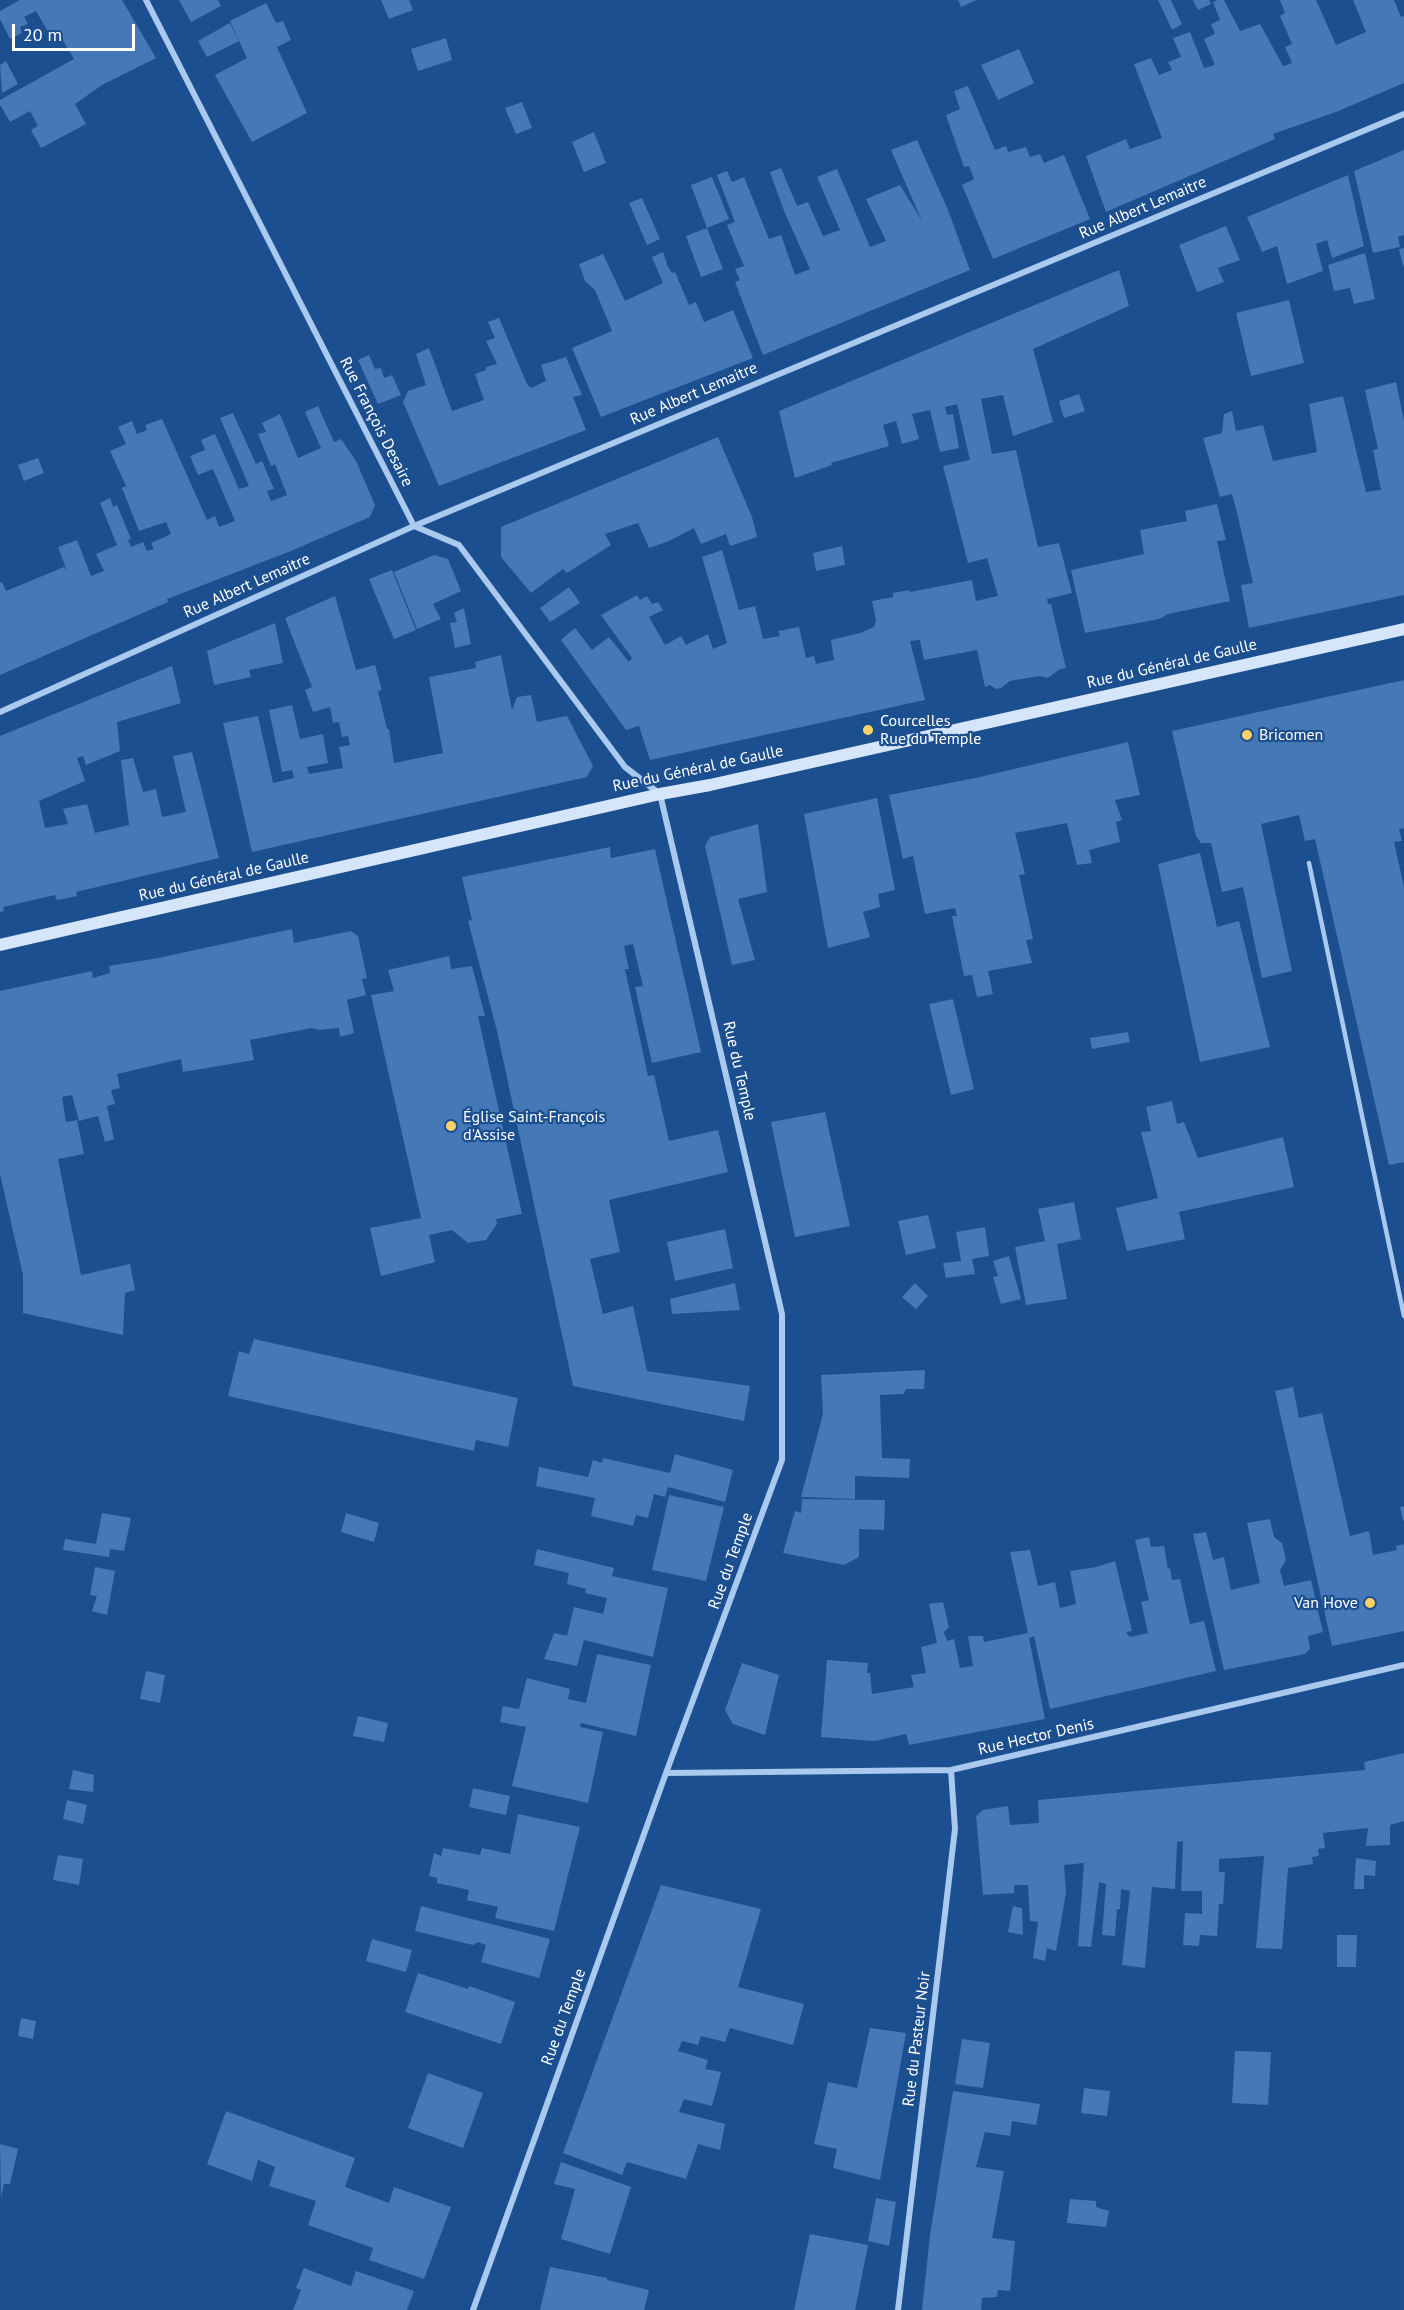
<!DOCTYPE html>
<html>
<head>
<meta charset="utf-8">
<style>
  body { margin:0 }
  #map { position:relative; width:1404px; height:2310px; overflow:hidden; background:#1b4f8f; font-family:"PT Sans",sans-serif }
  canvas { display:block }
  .scale { position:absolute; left:12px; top:24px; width:123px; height:27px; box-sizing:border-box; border:3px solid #fff; border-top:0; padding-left:8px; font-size:18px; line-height:21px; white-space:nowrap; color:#fff; -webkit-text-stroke:4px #1b4f8f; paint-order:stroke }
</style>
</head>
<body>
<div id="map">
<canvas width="1404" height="2310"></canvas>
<div class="scale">20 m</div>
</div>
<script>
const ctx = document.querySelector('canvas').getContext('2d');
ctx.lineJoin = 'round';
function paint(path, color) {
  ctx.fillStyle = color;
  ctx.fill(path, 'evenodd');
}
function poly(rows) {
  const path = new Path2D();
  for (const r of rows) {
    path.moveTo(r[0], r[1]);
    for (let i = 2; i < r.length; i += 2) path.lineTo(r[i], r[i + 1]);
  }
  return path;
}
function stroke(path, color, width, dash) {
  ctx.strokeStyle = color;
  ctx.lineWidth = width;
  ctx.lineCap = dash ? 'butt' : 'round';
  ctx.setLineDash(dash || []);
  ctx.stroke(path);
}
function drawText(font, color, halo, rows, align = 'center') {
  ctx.font = font + ' "PT Sans",sans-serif';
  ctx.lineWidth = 4.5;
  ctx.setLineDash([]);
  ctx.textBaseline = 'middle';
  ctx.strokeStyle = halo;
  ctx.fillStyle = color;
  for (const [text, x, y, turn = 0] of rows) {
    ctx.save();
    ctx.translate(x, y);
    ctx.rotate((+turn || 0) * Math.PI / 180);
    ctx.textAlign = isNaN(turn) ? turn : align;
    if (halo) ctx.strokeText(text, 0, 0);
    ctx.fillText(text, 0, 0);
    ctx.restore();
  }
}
paint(poly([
  [20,0,122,0,156,58,102,85,75,104,86,124,41,148,31,130,38,126,30,111,10,122,0,105,0,100,74,59,62,39,54,42,36,11,24,17,28,24,20,27,22,33,10,39,0,19,0,11],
  [179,0,218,0,221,6,191,22],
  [381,0,409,0,413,10,389,19],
  [958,0,977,0,961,7],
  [1158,0,1171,0,1182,24,1172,30],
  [1193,0,1209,0,1211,4,1198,10],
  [1218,0,1224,0,1240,31,1260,24,1283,66,1292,63,1285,47,1292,44,1280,16,1285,13,1280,0,1316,0,1336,45,1366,32,1353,0,1394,0,1401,17,1404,16,1404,83,1336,112,1273,134,1275,139,1106,212,1086,156,1126,139,1130,149,1162,138,1134,64,1151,58,1159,75,1172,70,1168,62,1181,57,1173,38,1190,32,1204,68,1215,65,1204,39,1215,34,1211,24,1220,20,1213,2],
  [266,3,276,23,283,21,291,40,277,47,307,113,252,142,215,75,247,58,230,21],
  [230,23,239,41,207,57,198,41],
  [446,38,452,60,418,71,411,49],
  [1019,49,1034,83,998,100,981,65],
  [6,61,18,84,2,93,0,65],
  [968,86,995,150,1006,146,1008,152,1026,147,1030,157,1040,154,1044,163,1064,155,1090,219,993,259,962,185,974,179,969,166,964,167,946,115,960,109,954,91],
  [522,102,532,128,516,134,505,108],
  [594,132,606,163,584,172,572,142],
  [917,140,948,210,970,270,763,355,735,282,740,280,735,269,744,266,727,225,735,222,717,175,727,171,732,182,744,177,769,239,781,235,795,275,810,269,784,211,770,172,781,168,797,206,808,202,823,236,840,230,817,177,837,169,870,247,886,241,866,199,900,185,922,221,891,150],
  [1404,150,1404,235,1398,237,1400,247,1373,253,1354,171],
  [1348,175,1364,246,1332,258,1327,240,1316,244,1323,271,1287,284,1277,246,1262,252,1247,217],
  [712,177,729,219,707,228,691,185],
  [642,198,660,239,647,245,629,203],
  [1226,226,1240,260,1218,268,1224,282,1197,292,1179,245],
  [707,228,723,269,701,277,686,236],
  [1404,248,1404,266,1403,266,1399,249],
  [663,252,668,267,672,273,675,272,689,305,696,302,704,322,733,310,753,358,601,417,572,348,612,331,595,290,585,281,579,264,603,254,625,301,663,283,652,257],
  [1365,253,1375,299,1354,304,1350,288,1334,291,1328,265],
  [1119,270,1129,306,1033,349,1053,422,1013,436,1003,395,981,399,992,454,1016,450,1038,547,1059,543,1072,593,1047,599,1048,604,1051,604,1066,668,1060,669,1048,678,1040,676,1015,680,1010,681,1001,688,996,689,990,685,985,687,977,650,924,660,920,640,910,641,925,700,650,760,639,726,626,730,561,640,575,628,592,650,609,637,629,662,632,658,601,615,637,595,640,600,647,596,652,604,658,602,663,610,649,617,665,645,681,636,686,645,708,634,713,649,727,643,702,557,722,550,739,610,755,606,763,639,780,636,778,631,799,627,806,658,814,656,816,664,834,660,831,640,860,633,874,627,876,620,872,601,893,597,893,593,909,590,910,592,972,580,976,601,998,596,987,558,968,563,943,466,970,460,957,404,945,407,947,415,953,414,959,448,940,452,930,410,912,414,919,439,902,444,896,421,883,425,889,446,831,463,832,465,795,478,779,411],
  [1289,300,1304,363,1251,376,1236,313],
  [499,318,527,384,531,388,546,381,541,365,566,357,582,395,573,397,586,430,439,486,403,402,408,391,426,385,416,354,429,348,452,411,484,400,475,374,486,370,486,367,497,364,486,341,495,338,488,322],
  [369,355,375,369,381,368,384,378,392,375,401,395,378,404,358,360],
  [1396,382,1404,421,1404,595,1249,628,1241,585,1253,583,1239,521,1232,494,1220,497,1203,438,1222,433,1224,414,1232,411,1236,431,1263,425,1273,461,1317,452,1309,404,1343,396,1366,492,1381,490,1373,450,1378,449,1365,390],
  [1079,394,1085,411,1064,418,1059,401],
  [318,406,334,442,341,439,356,461,375,505,370,517,291,551,167,599,168,602,0,675,0,583,2,582,6,591,64,567,67,571,58,547,77,540,91,576,104,571,96,554,117,545,100,503,110,498,113,507,117,505,131,539,128,540,131,547,143,542,147,551,154,549,151,543,171,534,166,522,139,531,122,488,126,486,110,451,126,444,118,427,132,421,137,434,147,430,145,425,162,419,207,520,215,516,219,527,235,521,213,469,198,475,190,456,205,450,201,440,215,434,239,489,249,486,220,418,233,413,256,464,262,461,274,489,267,491,271,501,287,495,275,464,271,466,258,434,266,432,262,423,280,414,298,458,321,448,305,412],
  [718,437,752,517,757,537,730,546,726,534,701,544,694,528,669,541,649,548,638,523,605,534,611,545,567,573,563,569,531,593,501,557,501,527],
  [38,458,44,473,24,481,18,465],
  [1217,504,1226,540,1217,541,1230,601,1168,614,1159,619,1085,633,1071,570,1144,554,1140,530,1187,521,1185,511],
  [842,546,845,565,816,571,813,553],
  [434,555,448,559,461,591,433,604,441,619,417,629,394,572],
  [392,570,416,630,394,639,369,579],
  [569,587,580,603,550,622,540,608],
  [335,596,356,670,375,665,382,690,378,691,387,729,389,729,394,763,443,753,429,677,476,668,475,662,501,655,512,710,517,697,531,695,537,722,567,716,593,766,587,777,252,852,223,723,258,716,273,783,294,778,292,770,282,772,269,710,292,705,300,739,323,734,328,763,307,767,309,774,343,768,339,747,350,745,348,736,342,737,339,722,333,723,330,707,313,712,305,690,312,687,285,618],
  [464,608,471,644,455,648,450,623,457,622,454,613],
  [275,623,283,663,249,670,251,677,214,685,207,651],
  [172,666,181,703,117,722,120,751,86,765,83,756,77,758,85,781,39,801,45,828,68,824,63,809,87,804,95,833,129,825,121,760,133,758,143,792,156,789,162,817,186,812,173,756,192,752,219,858,76,892,77,896,57,900,55,895,3,907,4,911,0,912,0,736],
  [1404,680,1404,828,1399,829,1402,841,1394,842,1404,887,1404,1162,1389,1165,1315,839,1305,841,1299,815,1261,824,1292,971,1262,978,1243,887,1222,892,1211,843,1201,843,1196,836,1172,731],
  [1128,742,1140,795,1115,800,1122,820,1116,822,1120,842,1089,850,1092,863,1077,865,1067,823,1015,833,1025,874,1019,875,1033,939,1026,940,1032,963,988,971,993,994,977,997,972,975,964,976,952,916,957,916,955,908,925,914,913,856,903,859,889,795,980,777],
  [877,798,895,890,878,894,880,907,863,912,870,937,828,948,804,814],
  [758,824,767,892,738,899,755,960,732,965,705,846,710,837],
  [610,847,611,858,655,849,701,1052,652,1063,635,987,643,986,633,944,624,946,629,969,625,969,648,1076,654,1075,669,1141,718,1130,728,1172,609,1200,620,1252,590,1259,603,1314,633,1306,647,1371,750,1386,744,1421,573,1386,497,1031,468,921,472,920,462,877],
  [1200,853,1217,927,1239,921,1270,1047,1200,1062,1158,864],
  [292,929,294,943,351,931,358,936,367,978,362,979,366,995,347,1000,354,1033,340,1037,339,1028,319,1030,312,1028,250,1040,254,1060,183,1072,181,1059,117,1074,120,1088,111,1090,115,1104,107,1106,114,1139,105,1142,98,1116,79,1121,72,1095,62,1097,66,1122,77,1120,84,1154,58,1159,81,1275,130,1264,135,1290,125,1293,123,1335,23,1313,23,1275,0,1174,0,991,92,971,93,978,110,973,109,966,158,958],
  [449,956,451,969,472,966,485,1016,478,1016,522,1214,496,1219,497,1224,486,1240,468,1243,452,1230,429,1235,435,1262,381,1276,370,1228,421,1218,371,995,394,991,388,970],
  [953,999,974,1089,951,1095,929,1004],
  [1128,1032,1130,1042,1092,1049,1090,1038],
  [1172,1101,1177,1124,1184,1122,1198,1158,1283,1137,1294,1187,1179,1212,1185,1239,1127,1251,1116,1208,1158,1198,1141,1132,1151,1131,1146,1107],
  [825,1112,850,1226,795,1237,771,1122],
  [1074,1202,1081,1239,1057,1244,1067,1299,1026,1305,1015,1247,1045,1241,1038,1209],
  [928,1215,936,1248,906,1255,898,1221],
  [985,1227,989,1256,972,1259,975,1274,946,1278,943,1263,961,1261,956,1232],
  [725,1229,733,1268,675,1281,667,1242],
  [1009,1256,1021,1299,1001,1304,993,1277,998,1276,993,1261],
  [735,1283,740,1310,672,1314,670,1299],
  [915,1283,928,1296,916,1309,902,1297],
  [254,1339,518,1398,508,1447,476,1440,474,1451,228,1396,239,1351,249,1354],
  [925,1370,924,1389,906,1389,904,1394,880,1395,882,1458,910,1459,909,1478,855,1476,855,1499,801,1497,823,1414,821,1375],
  [1293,1387,1299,1418,1322,1413,1350,1536,1369,1531,1373,1555,1397,1550,1396,1546,1404,1544,1404,1631,1332,1646,1275,1391],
  [675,1454,733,1470,725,1502,668,1487,665,1497,654,1494,648,1518,636,1515,633,1526,591,1516,595,1498,536,1486,539,1467,588,1477,593,1460,602,1463,603,1458,670,1473],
  [669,1495,724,1507,706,1581,652,1570],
  [802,1499,885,1500,884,1530,859,1529,859,1557,844,1565,783,1553,795,1511,801,1513],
  [1404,1506,1404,1520,1403,1521,1400,1507],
  [102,1513,131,1518,124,1551,110,1549,109,1557,63,1550,65,1539,96,1544],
  [346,1513,379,1523,374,1542,341,1532],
  [1270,1519,1274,1537,1282,1543,1286,1560,1280,1570,1284,1586,1311,1580,1323,1632,1308,1636,1310,1649,1305,1654,1224,1670,1193,1534,1206,1532,1213,1560,1224,1557,1231,1590,1260,1583,1247,1523],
  [1149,1537,1151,1547,1164,1546,1168,1569,1170,1568,1172,1580,1180,1579,1190,1624,1204,1621,1216,1671,1050,1709,1034,1636,1029,1638,1045,1719,909,1745,906,1734,875,1741,821,1737,827,1660,868,1663,867,1673,870,1673,872,1694,914,1687,911,1675,926,1673,921,1647,937,1643,929,1604,943,1602,949,1627,944,1632,947,1641,954,1639,960,1668,973,1666,968,1636,983,1636,984,1642,1028,1633,1010,1552,1030,1550,1038,1586,1055,1582,1060,1608,1076,1604,1070,1571,1096,1567,1115,1561,1132,1631,1126,1632,1130,1637,1148,1633,1141,1602,1149,1600,1135,1540],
  [537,1549,614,1568,612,1576,668,1588,653,1657,584,1640,577,1666,544,1659,554,1633,567,1636,574,1607,603,1614,607,1598,585,1593,586,1589,567,1584,569,1573,534,1565],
  [95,1567,115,1571,107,1615,92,1611,97,1596,90,1595],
  [597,1654,651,1665,636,1736,581,1723,580,1727,603,1732,588,1803,512,1786,526,1727,500,1722,503,1706,519,1709,527,1678,570,1689,568,1699,586,1703],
  [742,1663,779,1675,765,1735,733,1724,725,1710],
  [146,1671,165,1675,160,1703,140,1699],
  [358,1716,388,1723,384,1742,353,1736],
  [1404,1753,1404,1821,1390,1825,1390,1845,1366,1846,1368,1828,1323,1833,1325,1848,1318,1849,1319,1856,1312,1857,1313,1864,1288,1868,1282,1949,1256,1948,1264,1856,1219,1859,1219,1872,1225,1872,1223,1904,1219,1904,1217,1936,1200,1935,1199,1946,1183,1945,1185,1913,1202,1914,1202,1891,1181,1891,1183,1841,1177,1842,1175,1889,1152,1887,1145,1968,1122,1965,1130,1891,1121,1889,1120,1909,1117,1909,1115,1936,1102,1935,1106,1884,1099,1882,1091,1947,1078,1946,1084,1863,1064,1865,1066,1893,1056,1951,1047,1948,1045,1961,1033,1958,1038,1922,1030,1921,1028,1885,1014,1885,1014,1893,983,1895,976,1816,983,1810,1008,1806,1010,1825,1039,1823,1038,1800,1365,1770,1364,1762],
  [73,1770,94,1775,93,1792,69,1789],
  [473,1788,510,1796,506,1815,469,1807],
  [67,1800,87,1805,83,1824,63,1819],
  [518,1814,580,1827,554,1931,495,1918,498,1907,467,1900,469,1890,437,1883,437,1878,429,1876,434,1853,441,1856,443,1848,480,1855,482,1848,510,1854],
  [58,1855,83,1859,79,1885,53,1880],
  [1356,1858,1376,1861,1375,1876,1364,1875,1364,1889,1354,1889],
  [661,1885,761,1909,738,1987,804,2004,793,2045,730,2028,725,2042,701,2036,698,2045,682,2041,678,2051,708,2060,705,2069,721,2072,712,2106,684,2099,679,2112,725,2124,720,2150,698,2144,686,2179,627,2162,622,2175,563,2153],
  [421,1906,550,1939,539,1978,481,1962,486,1945,478,1942,473,1945,415,1931],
  [1013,1906,1022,1908,1023,1935,1008,1932],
  [1337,1935,1357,1935,1356,1967,1337,1967],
  [372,1939,412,1950,406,1972,366,1961],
  [418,1973,468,1989,469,1986,515,2002,501,2044,405,2012],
  [21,2018,36,2021,33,2039,18,2036],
  [870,2028,906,2033,880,2180,833,2168,837,2149,814,2144,828,2082,857,2088],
  [962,2039,990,2043,983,2088,955,2084],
  [1235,2051,1271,2052,1268,2105,1232,2103],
  [428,2073,483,2093,463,2148,408,2128],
  [1084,2088,1110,2091,1107,2116,1081,2113],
  [953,2091,1040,2104,1036,2125,1012,2121,1010,2136,985,2132,976,2167,1004,2171,992,2238,1015,2241,1010,2291,998,2290,997,2297,982,2298,981,2310,922,2310,930,2235],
  [226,2111,355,2158,345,2187,389,2203,394,2187,451,2207,424,2279,369,2260,373,2248,308,2225,316,2201,269,2186,275,2167,258,2160,252,2181,207,2164],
  [0,2144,18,2149,10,2184,4,2184,1,2198],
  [561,2162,631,2187,610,2254,561,2239,575,2189,554,2184],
  [876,2198,896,2202,889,2246,868,2241],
  [1070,2199,1096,2201,1096,2207,1109,2211,1106,2227,1067,2223],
  [810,2234,868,2245,855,2310,794,2310],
  [550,2267,607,2278,607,2280,649,2290,644,2310,540,2310],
  [304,2268,351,2286,356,2271,414,2291,407,2310,293,2310,301,2290,296,2288]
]), '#4478b7');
stroke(poly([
  [1309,863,1404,1316]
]), '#a9c9ee', 4.5);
stroke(poly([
  [146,0,414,526,459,545,625,767,660,794,782,1314,782,1460,666,1773,473,2310],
  [0,712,414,526,1404,114],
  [666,1773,951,1770,1404,1665],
  [898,2310,955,1829,951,1770]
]), '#a9c9ee', 6);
stroke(poly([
  [0,945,660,794,710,785,1404,629]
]), '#d6e6fa', 12);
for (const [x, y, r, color] of [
  [868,730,6,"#ffd166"],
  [1247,735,6,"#ffd166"],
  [451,1126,6,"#ffd166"],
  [1370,1603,6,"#ffd166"]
]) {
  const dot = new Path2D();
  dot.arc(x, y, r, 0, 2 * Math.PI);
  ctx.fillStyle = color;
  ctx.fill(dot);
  stroke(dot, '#1b4f8f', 2);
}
drawText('16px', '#fff', '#1b4f8f', [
  ["Rue Albert Lemaitre",1143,208,-23],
  ["Rue Albert Lemaitre",694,394,-23],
  ["Rue François Desaire",376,422,63],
  ["Rue Albert Lemaitre",247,586,-24],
  ["Rue du Général de Gaulle",1172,664,-13],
  ["Rue du Général de Gaulle",698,769,-12],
  ["Rue du Général de Gaulle",224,877,-13],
  ["Rue du Temple",739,1071,77],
  ["Rue du Temple",731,1561,-70],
  ["Rue Hector Denis",1036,1737,-13],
  ["Rue du Temple",564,2017,-70],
  ["Rue du Pasteur Noir",917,2039,-83]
]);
drawText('16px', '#fff', '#1b4f8f', [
  ["Courcelles",880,721],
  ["Rue du Temple",880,739],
  ["Bricomen",1259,735],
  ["Église Saint-François",463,1117],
  ["d'Assise",463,1135],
  ["Van Hove",1358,1603,"right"]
], 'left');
</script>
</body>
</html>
